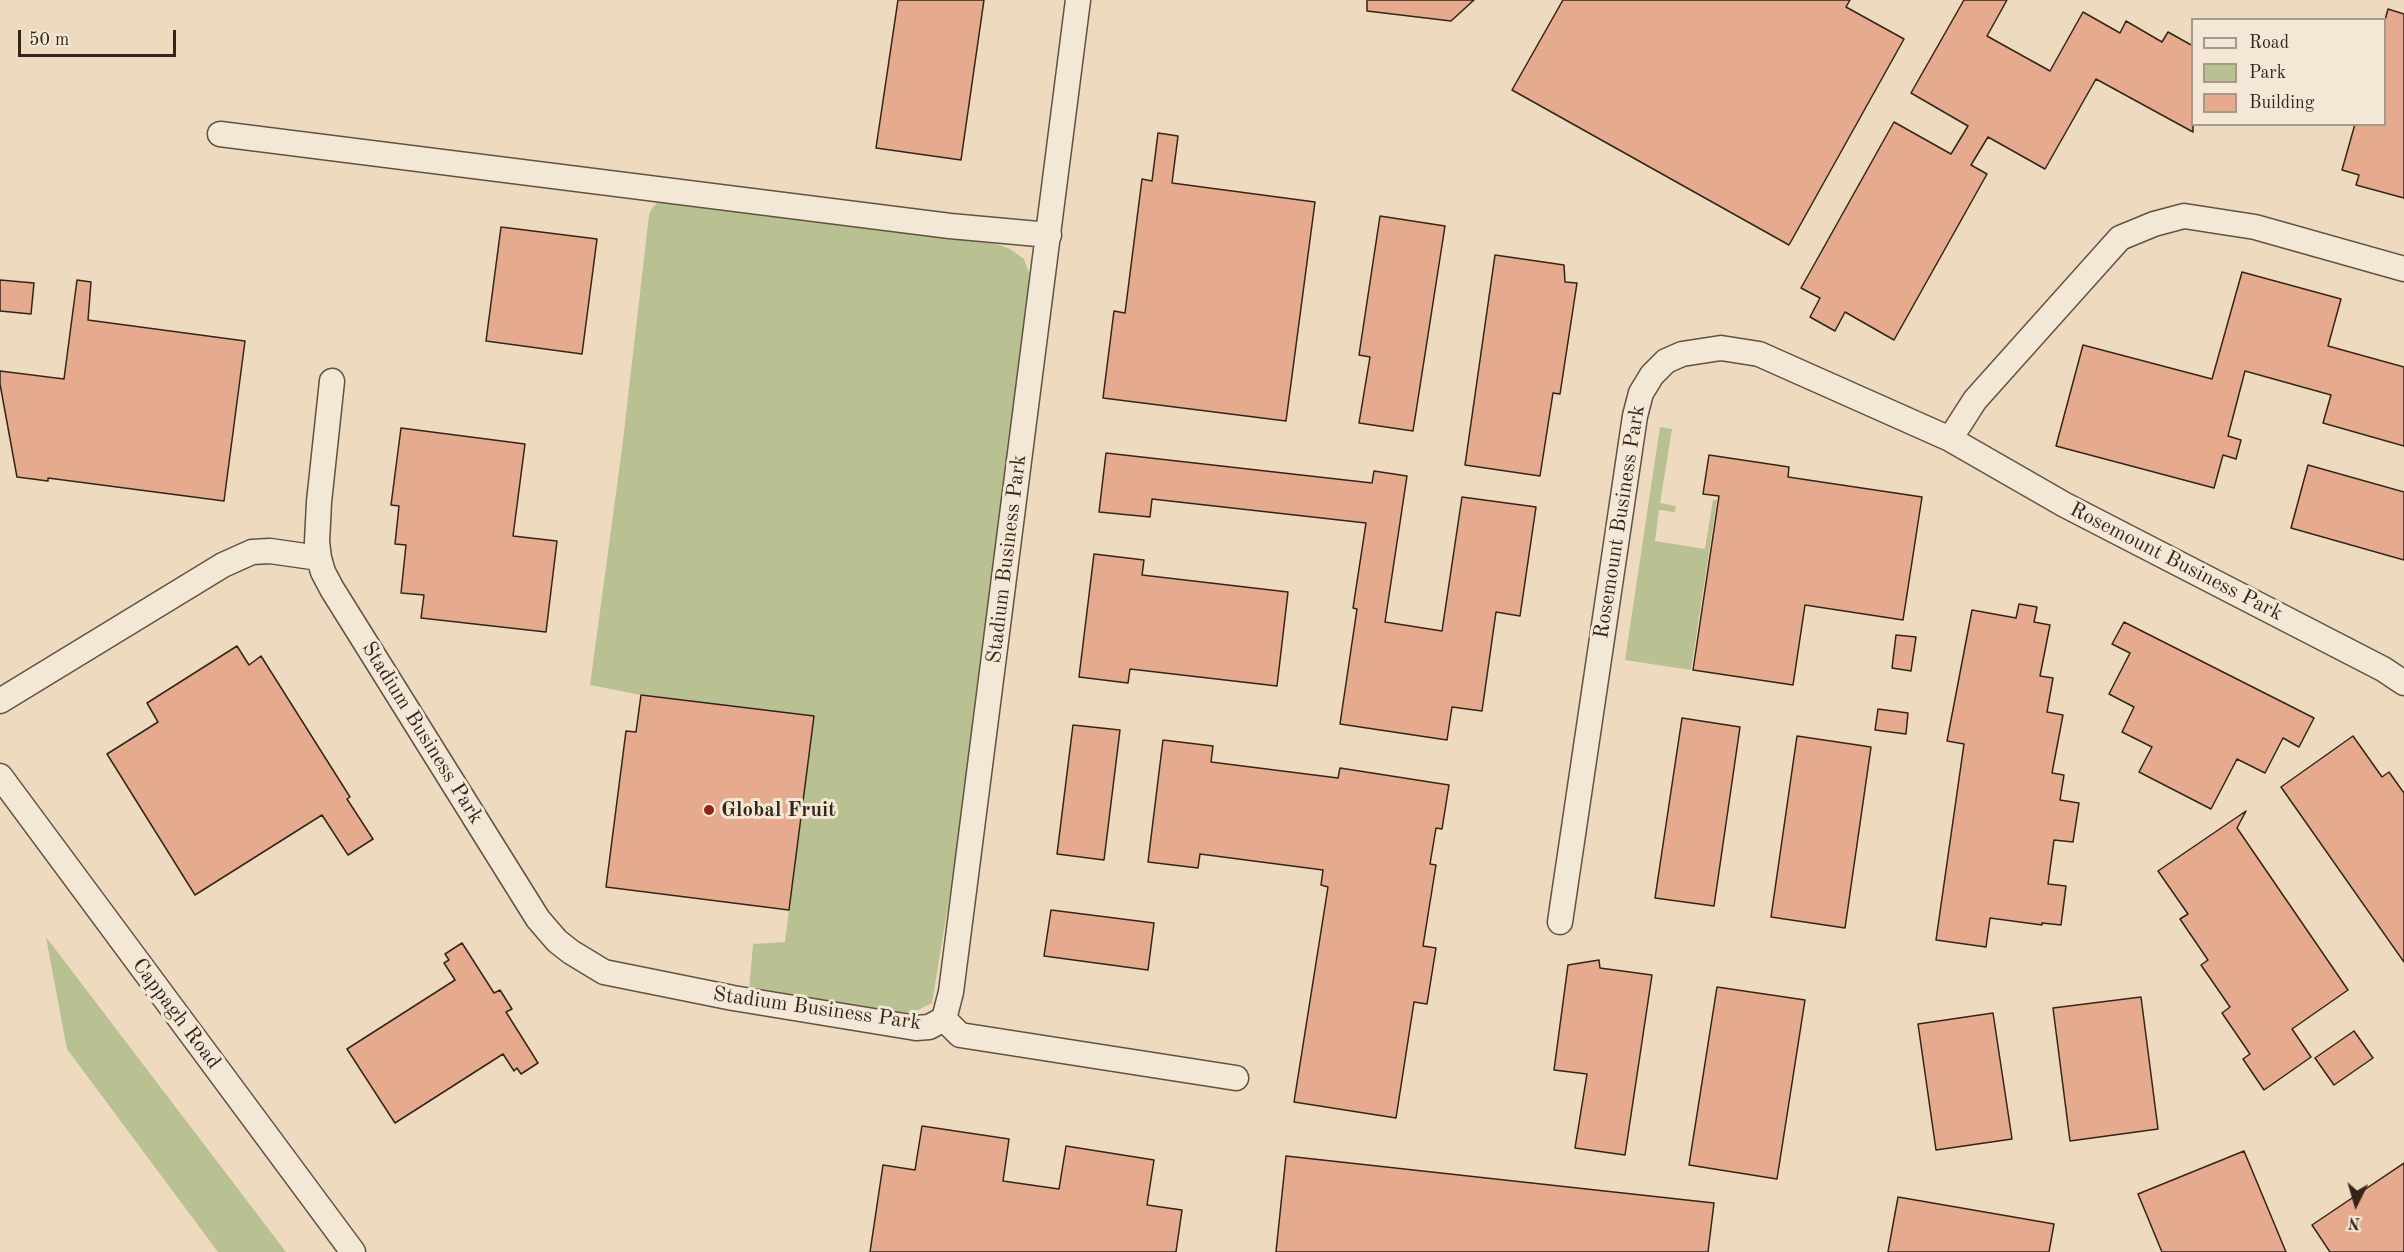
<!DOCTYPE html>
<html>
<head>
<meta charset="utf-8">
<style>
  body { margin:0 }
  #map { position:relative; width:2404px; height:1252px; overflow:hidden; background:#eddabf; font-family:"Old Standard TT",serif }
  canvas { display:block }
  .legend { position:absolute; left:2191px; top:18px; width:195px; height:108px; box-sizing:border-box; background:#f3e7d5; border:2px solid #a6998a; margin:0; padding:8px 10px; list-style:none; font-size:18px; color:#332519 }
  .legend li { display:flex; align-items:center; gap:12px; height:30px }
  .legend b { width:30px; border:2px solid #a6998a }
  .north { position:absolute; left:2326px; top:1174px; width:60px; height:60px; -webkit-text-stroke:4px #f3e7d5; paint-order:stroke; rotate:185deg; font-size:16px; font-weight:700; line-height:24px; text-align:center; color:#332519 }
  .north::after { content:''; display:block; margin:auto; width:21px; height:27px; background:#332519; clip-path:polygon(50% 0,100% 100%,50% 72%,0 100%) }
  .scale { position:absolute; left:18px; top:30px; width:158px; height:27px; box-sizing:border-box; border:3px solid #332519; border-top:0; padding-left:8px; font-size:18px; line-height:21px; white-space:nowrap; color:#332519; -webkit-text-stroke:4px #f3e7d5; paint-order:stroke }
</style>
</head>
<body>
<div id="map">
<canvas width="2404" height="1252"></canvas>
<ul class="legend">
<li><b style="height:8px;background:#f3e7d5"></b>Road</li>
<li><b style="height:16px;background:#b9c091"></b>Park</li>
<li><b style="height:16px;background:#e6ab8f"></b>Building</li>
</ul>
<div class="north">N</div>
<div class="scale">50 m</div>
</div>
<script>
const ctx = document.querySelector('canvas').getContext('2d');
ctx.lineJoin = 'round';
function paint(path, color) {
  ctx.fillStyle = color;
  ctx.fill(path, 'evenodd');
}
function poly(rows) {
  const path = new Path2D();
  for (const r of rows) {
    path.moveTo(r[0], r[1]);
    for (let i = 2; i < r.length; i += 2) path.lineTo(r[i], r[i + 1]);
  }
  return path;
}
function stroke(path, color, width, dash) {
  ctx.strokeStyle = color;
  ctx.lineWidth = width;
  ctx.lineCap = dash ? 'butt' : 'round';
  ctx.setLineDash(dash || []);
  ctx.stroke(path);
}
function drawText(font, color, halo, rows, align = 'center') {
  ctx.font = font + ' "Old Standard TT",serif';
  ctx.lineWidth = 6;
  ctx.setLineDash([]);
  ctx.textBaseline = 'middle';
  ctx.strokeStyle = halo;
  ctx.fillStyle = color;
  for (const [text, x, y, turn = 0] of rows) {
    ctx.save();
    ctx.translate(x, y);
    ctx.rotate((+turn || 0) * Math.PI / 180);
    ctx.textAlign = isNaN(turn) ? turn : align;
    if (halo) ctx.strokeText(text, 0, 0);
    ctx.fillText(text, 0, 0);
    ctx.restore();
  }
}
paint(poly([
  [658,202,997,244,1010,249,1024,259,1032,281,958,844,932,1003,908,1015,749,991,753,944,785,942,813,716,641,695,590,685,622,449,649,215,652,208],
  [1660,427,1672,429,1660,503,1676,506,1675,512,1659,510,1655,541,1705,549,1713,500,1717,500,1691,670,1625,660],
  [46,937,286,1252,218,1252,67,1049]
]), '#b9c091');
const building = poly([
  [898,0,984,0,961,160,876,148,898,0],
  [1367,0,1474,0,1451,21,1367,11,1367,0],
  [1563,0,1850,0,1846,7,1904,39,1789,245,1512,90,1563,0],
  [1964,0,2007,0,1987,36,2050,71,2083,12,2120,33,2126,21,2162,42,2168,32,2193,46,2193,132,2096,79,2045,169,1988,137,1971,165,1987,174,1894,340,1845,312,1835,331,1810,317,1820,298,1801,288,1894,122,1951,154,1968,126,1911,93,1964,0],
  [2388,9,2404,14,2404,198,2356,185,2359,175,2342,170,2355,124,2385,124,2385,20,2388,9],
  [1158,133,1178,136,1172,183,1315,202,1286,421,1103,398,1114,311,1125,313,1142,179,1152,181,1158,133],
  [1380,216,1445,226,1413,431,1359,423,1370,357,1359,355,1380,216],
  [501,227,597,239,582,354,486,341,501,227],
  [1495,255,1564,265,1565,282,1577,283,1560,394,1553,393,1540,476,1465,465,1495,255],
  [2242,272,2341,299,2328,346,2404,367,2404,446,2323,423,2331,395,2245,371,2228,436,2241,440,2236,459,2223,455,2214,488,2056,446,2083,345,2212,379,2242,272],
  [0,280,34,283,31,314,0,311,0,280],
  [77,280,91,282,88,320,245,341,224,501,48,478,48,481,17,477,0,384,0,371,64,379,77,280],
  [401,428,525,444,513,536,557,541,546,632,421,618,424,595,401,593,406,545,395,544,399,506,391,505,401,428],
  [1106,453,1372,483,1374,471,1407,476,1385,622,1442,631,1462,497,1536,507,1520,616,1496,612,1482,711,1452,707,1447,740,1340,724,1357,609,1353,608,1366,523,1152,499,1150,517,1099,512,1106,453],
  [1709,455,1789,467,1788,477,1922,497,1903,620,1805,605,1793,685,1693,670,1719,496,1703,494,1709,455],
  [2308,465,2404,492,2404,560,2291,528,2308,465],
  [1094,554,1144,560,1142,575,1288,592,1277,686,1130,669,1128,683,1079,677,1094,554],
  [2019,604,2037,607,2034,622,2050,625,2040,676,2053,678,2047,712,2063,715,2052,773,2064,775,2060,800,2079,803,2073,842,2054,840,2048,884,2066,886,2061,925,2042,923,2042,925,1990,918,1986,947,1936,940,1964,744,1947,741,1972,610,2016,618,2019,604],
  [2124,622,2314,718,2299,747,2283,738,2265,773,2237,759,2211,809,2139,772,2152,747,2122,732,2134,707,2109,694,2130,653,2112,644,2124,622],
  [1896,635,1916,637,1911,671,1892,668,1896,635],
  [237,646,249,665,261,656,350,797,347,799,373,839,348,855,322,815,195,895,107,754,158,722,147,703,237,646],
  [641,695,814,716,789,910,606,887,626,731,636,732,641,695],
  [1878,709,1908,713,1906,734,1875,730,1878,709],
  [1682,718,1740,727,1714,906,1655,898,1682,718],
  [1073,725,1120,730,1104,860,1057,854,1073,725],
  [1797,736,1871,747,1845,928,1771,917,1797,736],
  [2353,736,2382,777,2389,772,2404,793,2404,962,2281,787,2353,736],
  [1163,740,1213,746,1211,762,1338,778,1340,768,1449,785,1442,829,1436,828,1430,864,1436,865,1423,946,1436,948,1427,1004,1414,1002,1396,1118,1294,1102,1328,887,1321,885,1323,870,1200,854,1198,868,1148,862,1163,740],
  [2246,811,2237,828,2348,990,2292,1029,2311,1057,2264,1090,2243,1059,2250,1054,2222,1013,2230,1007,2201,965,2208,960,2180,919,2188,914,2158,871,2246,811],
  [1051,910,1154,923,1148,970,1044,956,1051,910],
  [462,943,494,993,500,990,512,1009,506,1012,538,1063,521,1074,517,1068,514,1071,503,1054,395,1123,347,1049,455,980,444,963,449,960,445,954,462,943],
  [1599,960,1600,968,1652,975,1625,1155,1575,1148,1587,1074,1554,1070,1568,965,1599,960],
  [1717,987,1805,1000,1777,1179,1689,1165,1717,987],
  [2141,997,2158,1129,2070,1141,2053,1008,2141,997],
  [1993,1013,2012,1139,1936,1150,1918,1024,1993,1013],
  [2354,1031,2373,1058,2334,1085,2315,1058,2354,1031],
  [922,1126,1009,1139,1003,1181,1059,1189,1066,1146,1154,1160,1147,1205,1182,1210,1176,1252,870,1252,883,1165,915,1170,922,1126],
  [2244,1151,2286,1252,2162,1252,2138,1194,2244,1151],
  [1286,1156,1714,1203,1708,1252,1276,1252,1286,1156],
  [2404,1163,2404,1252,2330,1252,2312,1225,2404,1163],
  [1898,1197,2054,1224,2049,1252,1888,1252,1898,1197]
]);
paint(building, '#e6ab8f');
stroke(building, '#332519', 1.5);
const minor = poly([
  [220,134,950,226,1049,235],
  [1950,439,1975,400,2120,238,2154,224,2184,216,2255,227,2404,269],
  [319,558,317,542,319,502,332,381],
  [0,701,223,565,252,552,270,551,319,558,323,572,332,589,538,919,557,941,571,952,604,972,733,998,916,1028,929,1027,944,1019,951,992,1078,0],
  [0,776,353,1252],
  [1560,922,1635,416,1641,393,1652,375,1666,361,1682,354,1721,348,1759,354,1950,439,2065,505,2383,669,2404,683],
  [944,1019,960,1035,1236,1078]
]);
stroke(minor, '#625242', 27);
stroke(minor, '#f3e7d5', 24);
for (const [x, y, r, color] of [
  [709,810,6,"#8f2418"]
]) {
  const dot = new Path2D();
  dot.arc(x, y, r, 0, 2 * Math.PI);
  ctx.fillStyle = color;
  ctx.fill(dot);
  stroke(dot, '#f3e7d5', 2);
}
drawText('21px', '#332519', '#f3e7d5', [
  ["Rosemount Business Park",1620,522,-81],
  ["Stadium Business Park",1007,559,-83],
  ["Rosemount Business Park",2176,562,27],
  ["Stadium Business Park",422,733,58],
  ["Stadium Business Park",817,1009,8],
  ["Cappagh Road",176,1014,53]
]);
drawText('bold 21px', '#332519', '#f3e7d5', [
  ["Global Fruit",721,810]
], 'left');
</script>
</body>
</html>
